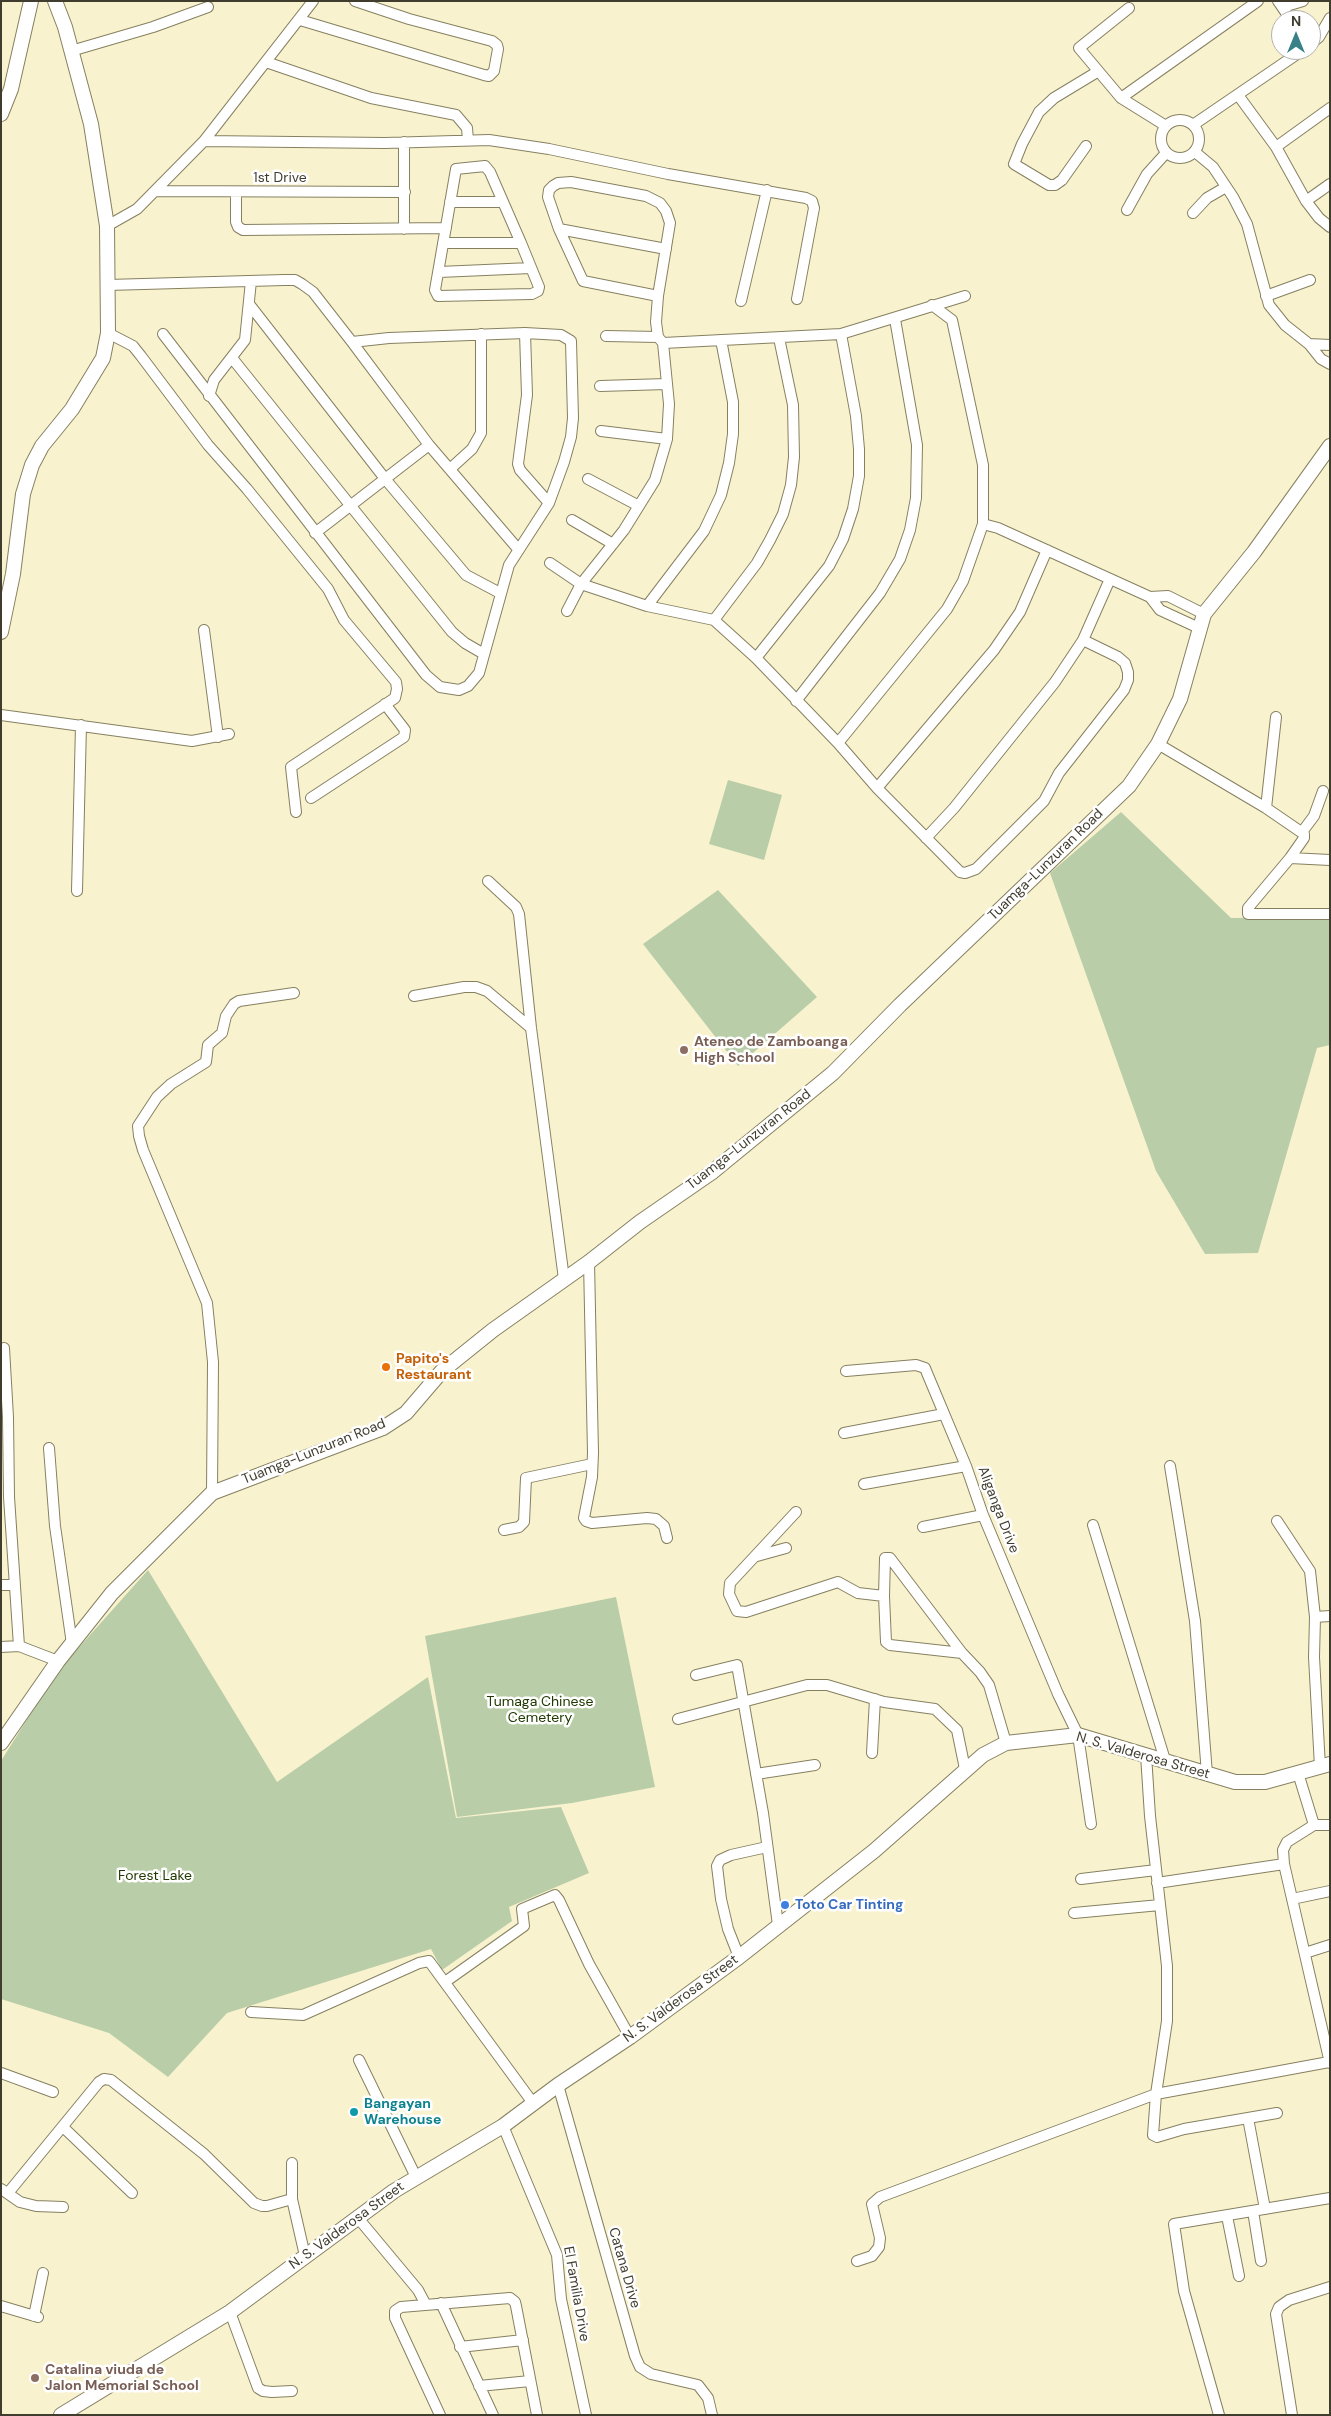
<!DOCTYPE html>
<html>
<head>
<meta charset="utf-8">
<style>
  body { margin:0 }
  #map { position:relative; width:1331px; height:2416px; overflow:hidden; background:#f9f2cf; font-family:"DM Sans",sans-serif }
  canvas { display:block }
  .frame { position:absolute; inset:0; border:2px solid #403d2f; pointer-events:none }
  .north { position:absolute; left:1271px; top:10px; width:50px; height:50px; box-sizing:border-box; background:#fff; border:1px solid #b3b1ac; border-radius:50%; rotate:0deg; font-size:14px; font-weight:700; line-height:20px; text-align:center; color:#403d2f }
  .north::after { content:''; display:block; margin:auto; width:18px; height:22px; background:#398188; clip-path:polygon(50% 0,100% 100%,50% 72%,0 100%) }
</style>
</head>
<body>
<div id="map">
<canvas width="1331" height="2416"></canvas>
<div class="frame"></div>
<div class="north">N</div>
</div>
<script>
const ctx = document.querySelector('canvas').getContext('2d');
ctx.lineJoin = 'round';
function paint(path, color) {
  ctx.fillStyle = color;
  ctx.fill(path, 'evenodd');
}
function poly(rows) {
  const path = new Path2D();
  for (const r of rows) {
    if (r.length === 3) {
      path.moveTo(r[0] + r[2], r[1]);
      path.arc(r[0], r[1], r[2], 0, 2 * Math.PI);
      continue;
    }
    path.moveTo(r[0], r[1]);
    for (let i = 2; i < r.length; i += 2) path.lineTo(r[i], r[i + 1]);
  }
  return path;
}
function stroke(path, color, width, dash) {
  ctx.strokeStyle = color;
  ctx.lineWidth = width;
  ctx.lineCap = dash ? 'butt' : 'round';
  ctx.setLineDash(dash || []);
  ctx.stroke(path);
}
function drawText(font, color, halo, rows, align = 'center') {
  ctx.font = font + ' "DM Sans",sans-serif';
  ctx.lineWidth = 5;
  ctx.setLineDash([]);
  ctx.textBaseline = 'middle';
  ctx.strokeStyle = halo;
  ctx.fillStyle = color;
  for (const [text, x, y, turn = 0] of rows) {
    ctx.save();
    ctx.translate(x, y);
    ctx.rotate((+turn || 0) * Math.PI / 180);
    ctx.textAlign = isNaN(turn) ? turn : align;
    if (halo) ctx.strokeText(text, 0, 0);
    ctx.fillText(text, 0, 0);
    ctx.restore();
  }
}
paint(poly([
  [728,780,782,795,764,860,709,844],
  [1121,812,1231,918,1330,917,1330,1045,1317,1048,1258,1253,1205,1254,1156,1171,1050,873],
  [718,890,817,997,738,1066,643,944],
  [148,1570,277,1782,428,1677,456,1818,561,1807,589,1873,509,1907,512,1921,442,1970,431,1949,227,2013,168,2077,109,2033,1,1999,1,1761,56,1673],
  [616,1597,655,1787,572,1803,457,1817,425,1636]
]), '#b9cea8');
const street = poly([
  [1278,1,1291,20],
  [1283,7,1303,1],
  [1129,8,1079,48,1121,98,1166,126],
  [300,20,484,75,489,76,494,71,498,49,497,45,492,41,409,19,355,1],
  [1311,44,1319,37,1330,18],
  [71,51,153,27,208,7],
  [266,62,371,98,456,115,467,128,468,140],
  [1238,95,1276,147,1306,201,1319,218,1330,227],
  [1121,98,1258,1],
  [1180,139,19],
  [1193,125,1303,50],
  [204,141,385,143,489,140,549,149,668,174,806,198,812,201,814,208,797,299],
  [1086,146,1062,180,1055,185,1049,185,1014,164,1022,144,1039,112,1054,98,1097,72],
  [1276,147,1330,108],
  [1195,152,1213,167,1233,197,1247,224,1269,305,1285,325,1309,344,1321,359,1330,364],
  [485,166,490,172,521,243,539,287,538,291,532,294,438,296,435,290,456,169,485,166],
  [571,182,646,196,660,203,666,211,670,223,658,296,583,281,559,229,548,197,549,190,553,186,558,183,571,182],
  [156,191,405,192],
  [236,192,236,222,238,227,243,230,446,228],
  [1306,201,1330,184],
  [450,202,503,202],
  [1127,210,1147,174,1166,153],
  [1193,213,1207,198,1226,187],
  [107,226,137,209,204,141,313,1],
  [404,229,404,142],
  [559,229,666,249],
  [443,243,521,243],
  [439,272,531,268],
  [108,285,284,280,295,280,302,284,313,292,352,342,429,445,518,549],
  [1266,296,1310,280],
  [741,301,767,190],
  [249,304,386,480,466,575,500,593],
  [108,333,133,346,141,356,208,445,247,489,328,589,344,620,396,682,397,689,395,698,291,767,296,812],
  [525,333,527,395,518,464,520,470,549,503],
  [163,334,426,675,440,687,459,690,468,686,479,673,509,565,549,503,564,462,571,437,573,418,571,341,561,335,525,333,389,338,352,342],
  [606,336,658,337],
  [663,343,841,334,965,296],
  [1309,344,1330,345],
  [232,358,452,632,465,643,484,654],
  [600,386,667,384],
  [209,396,214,380,245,340,251,281],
  [601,431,667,439],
  [450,469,472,449,481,433,481,334],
  [588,479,639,506],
  [572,520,613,544],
  [983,524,998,528,1150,597],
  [315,533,429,445],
  [550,563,581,584,647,606,714,620,756,658,838,743,877,788,960,872,965,873,976,869,1044,801,1059,773,1124,690,1128,680,1128,672,1125,663,1118,657,1083,640],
  [647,606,704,531,721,495,729,463,733,434,733,402,721,340],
  [567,611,581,584,624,530,655,480,667,439,669,404,663,343,658,337,656,322,658,296],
  [714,620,757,563,770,540,783,514,791,485,794,457,793,405,779,338],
  [1199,628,1160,610,1150,597,1168,596,1204,614],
  [204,630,218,737],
  [756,658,829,566,843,539,853,509,859,476,859,449,856,416,841,334],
  [796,701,880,593,900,559,910,530,916,498,917,445,895,319],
  [1,715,192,741,229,734],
  [838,743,947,609,963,581,983,524,983,465,952,320,932,305],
  [1158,744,1266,808,1304,834,1304,838,1290,858,1248,908,1248,914,1330,914],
  [877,788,994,650,1020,612,1047,550],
  [311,798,404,737,405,730,385,704],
  [1266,808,1276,717],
  [1302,832,1314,816,1323,791],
  [926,838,954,808,1055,682,1083,640,1110,579],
  [1290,858,1330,860],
  [488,881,516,907,519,914,531,1028,564,1279],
  [77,891,81,725],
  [414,996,464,987,476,987,487,991,531,1028],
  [589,1262,593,1453,592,1477,584,1518,586,1521,592,1523,647,1518,656,1519,664,1526,667,1538],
  [4,1348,8,1417,9,1497,19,1646],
  [846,1371,916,1365,925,1368,927,1373,966,1466,983,1515,1058,1694,1078,1735,1091,1824],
  [844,1433,944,1414],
  [49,1448,55,1526,72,1644],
  [1170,1466,1195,1621,1207,1774],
  [864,1484,966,1466],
  [212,1493,213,1362,207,1303,143,1150,139,1136,138,1126,157,1097,171,1084,206,1062,208,1045,222,1033,226,1016,234,1004,239,1001,294,993],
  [796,1512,730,1583,729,1594,737,1611,746,1612,838,1582,858,1593,884,1596],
  [1277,1521,1310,1571,1315,1617,1314,1657,1320,1767],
  [1093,1525,1165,1760],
  [923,1527,983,1515],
  [504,1530,519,1527,524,1522,526,1478,592,1464],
  [757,1556,786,1548],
  [1,1585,14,1585],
  [1315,1617,1330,1616],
  [1,1647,19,1646,58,1661],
  [962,1653,890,1645,886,1642,884,1596,885,1558,890,1558,962,1653,980,1672,989,1685,1006,1743],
  [696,1675,737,1665,763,1813,778,1925],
  [678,1719,807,1685,827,1685,884,1702,935,1709,957,1730,965,1769],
  [872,1753,875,1699],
  [1146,1755,1150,1816,1167,1966,1167,2021,1156,2094,1153,2135,1157,2137,1184,2129,1277,2113],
  [1298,1773,1314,1825,1287,1842,1283,1850,1284,1864,1330,2063],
  [756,1774,815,1765],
  [1314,1825,1330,1825],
  [1081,1879,1156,1870],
  [1157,1883,1284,1864],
  [1292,1899,1330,1891],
  [1074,1913,1160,1905],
  [1305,1953,1330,1945],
  [739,1957,728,1929,721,1899,717,1866,720,1860,731,1855,767,1847],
  [445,1982,524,1926,522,1909,555,1895,559,1900,589,1964,630,2037],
  [251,2012,303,2015,419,1963,429,1961,533,2103],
  [359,2060,416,2177],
  [1,2073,53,2092],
  [558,2085,635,2356,640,2367,651,2374,698,2385,708,2398,712,2415],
  [1248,2118,1265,2209],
  [503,2126,557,2255,561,2299,586,2415],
  [63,2127,132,2193],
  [292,2163,292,2199,305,2256],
  [1,2189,20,2202,36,2206,63,2207],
  [8,2193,99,2082,104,2079,111,2080,204,2154,254,2203,262,2206,267,2206,292,2199],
  [1253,2211,1261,2261],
  [1227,2216,1239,2276],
  [358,2218,418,2290,426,2305],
  [857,2261,872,2256,879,2247,880,2238,872,2204,880,2197,1156,2094,1329,2062],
  [441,2303,493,2415],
  [1,2306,38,2317],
  [230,2312,258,2388,263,2391,272,2392,292,2391],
  [34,2316,43,2273],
  [460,2347,523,2340],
  [479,2386,530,2381],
  [440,2415,395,2318,395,2311,401,2307,510,2298,515,2302,516,2306,537,2415],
  [1219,2415,1184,2291,1174,2224,1330,2198],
  [1292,2415,1276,2314,1279,2307,1289,2300,1330,2287]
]);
const secondary = poly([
  [1,114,11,89,31,1],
  [1,632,13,574,23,494,32,465,42,446,72,409,103,358,108,333,107,226,91,124,65,27,55,1],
  [1,1743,58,1661,112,1593,212,1493,383,1428,406,1413,442,1371,493,1330,589,1262,640,1222,711,1173,833,1073,900,1005,1129,786,1158,744,1180,699,1204,614,1254,552,1330,446],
  [61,2415,230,2312,394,2191,503,2126,558,2085,630,2037,739,1957,874,1851,983,1755,1006,1743,1078,1735,1235,1782,1265,1782,1330,1764]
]);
stroke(street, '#868060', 12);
stroke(secondary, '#868060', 16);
stroke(street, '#fff', 10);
stroke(secondary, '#fff', 14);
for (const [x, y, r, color] of [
  [684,1050,5,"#8d6e63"],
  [386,1367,5,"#e8710a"],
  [785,1905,5,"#3f7fe0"],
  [354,2112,5,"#0f9aa8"],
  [35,2378,5,"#8d6e63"]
]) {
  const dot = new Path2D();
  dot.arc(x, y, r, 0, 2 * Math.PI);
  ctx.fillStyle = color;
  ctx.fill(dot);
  stroke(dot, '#fff', 2);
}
drawText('14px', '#403d2f', '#fff', [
  ["1st Drive",280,178],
  ["Tuamga-Lunzuran Road",1046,865,-44],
  ["Tuamga-Lunzuran Road",749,1140,-38],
  ["Tuamga-Lunzuran Road",314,1452,-22],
  ["Aliganga Drive",998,1510,69],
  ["N. S. Valderosa Street",1143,1756,16],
  ["N. S. Valderosa Street",681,1999,-36],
  ["N. S. Valderosa Street",347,2226,-36],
  ["Catana Drive",624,2268,74],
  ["El Familia Drive",576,2294,80]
]);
drawText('bold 14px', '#785e54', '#fff', [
  ["Ateneo de Zamboanga",694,1042],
  ["High School",694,1058],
  ["Catalina viuda de",45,2370],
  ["Jalon Memorial School",45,2386]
], 'left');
drawText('bold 14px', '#c56008', '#fff', [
  ["Papito's",396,1359],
  ["Restaurant",396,1375]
], 'left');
drawText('14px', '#203900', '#fff', [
  ["Tumaga Chinese",540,1702],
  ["Cemetery",540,1718],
  ["Forest Lake",155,1876]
]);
drawText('bold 14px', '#366cbe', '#fff', [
  ["Toto Car Tinting",795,1905]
], 'left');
drawText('bold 14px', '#0d838f', '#fff', [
  ["Bangayan",364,2104],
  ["Warehouse",364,2120]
], 'left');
</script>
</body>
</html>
